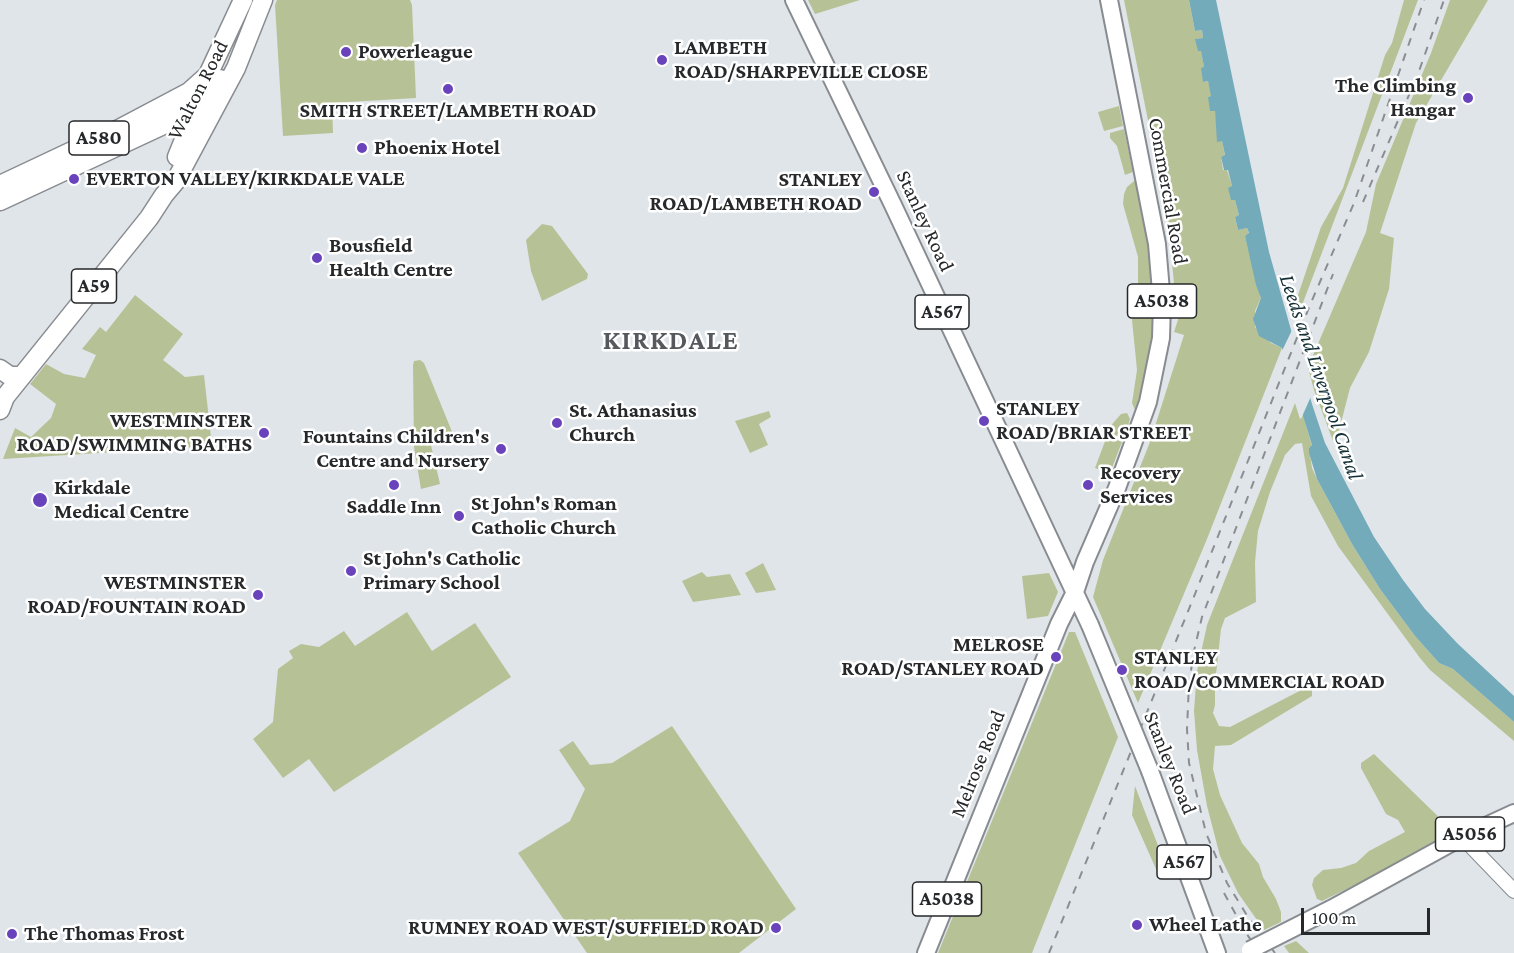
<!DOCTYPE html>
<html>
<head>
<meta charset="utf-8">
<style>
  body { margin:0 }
  #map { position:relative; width:1514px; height:953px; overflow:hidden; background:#e0e5ea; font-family:"Crimson Pro",serif }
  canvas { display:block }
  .scale { position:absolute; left:1301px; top:908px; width:129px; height:27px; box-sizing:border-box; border:3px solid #26282a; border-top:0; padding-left:8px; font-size:18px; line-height:21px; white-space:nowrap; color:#26282a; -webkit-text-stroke:4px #fff; paint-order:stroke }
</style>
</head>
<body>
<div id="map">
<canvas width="1514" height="953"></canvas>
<div class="scale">100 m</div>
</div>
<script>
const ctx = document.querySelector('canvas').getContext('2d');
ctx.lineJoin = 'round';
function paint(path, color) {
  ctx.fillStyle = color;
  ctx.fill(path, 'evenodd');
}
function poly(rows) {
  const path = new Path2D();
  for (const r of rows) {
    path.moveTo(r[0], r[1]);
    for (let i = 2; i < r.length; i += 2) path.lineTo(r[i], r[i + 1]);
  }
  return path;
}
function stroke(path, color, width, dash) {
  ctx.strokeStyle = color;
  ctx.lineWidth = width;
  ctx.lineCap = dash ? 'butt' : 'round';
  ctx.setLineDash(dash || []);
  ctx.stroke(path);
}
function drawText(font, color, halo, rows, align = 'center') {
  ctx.font = font + ' "Crimson Pro",serif';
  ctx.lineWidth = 5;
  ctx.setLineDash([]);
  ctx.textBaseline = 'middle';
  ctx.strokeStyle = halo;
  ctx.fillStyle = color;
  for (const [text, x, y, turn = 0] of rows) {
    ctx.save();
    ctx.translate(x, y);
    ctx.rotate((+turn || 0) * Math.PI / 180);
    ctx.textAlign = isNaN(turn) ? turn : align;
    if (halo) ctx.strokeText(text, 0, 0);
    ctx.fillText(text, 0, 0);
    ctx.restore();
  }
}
paint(poly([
  [277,0,410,0,412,5,416,98,332,103,333,133,283,136,275,5],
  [808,0,860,0,815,14],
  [1124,0,1189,0,1195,31,1202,30,1203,38,1196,39,1201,50,1204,67,1204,82,1208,81,1212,96,1208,97,1215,110,1218,141,1222,141,1225,156,1221,157,1223,170,1227,170,1232,186,1231,200,1235,200,1239,215,1235,217,1238,230,1247,228,1249,234,1245,236,1261,298,1255,311,1255,327,1271,343,1282,348,1207,539,1138,703,1093,597,1103,560,1150,442,1184,335,1174,332,1185,298,1175,294,1168,221],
  [1404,0,1418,0,1296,321,1290,303,1296,301,1321,227,1343,188,1385,55,1392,43],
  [1450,0,1488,0,1416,123,1380,233,1394,238,1389,289,1369,352,1350,388,1336,442,1333,441,1314,390,1308,367,1366,232,1376,184,1431,53],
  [1119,106,1123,126,1104,131,1098,112],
  [1124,129,1133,172,1125,175,1117,146,1110,138,1110,133],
  [1134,181,1138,181,1148,230,1154,319,1149,365,1139,403,1135,410,1132,403,1137,370,1132,320,1134,300,1138,289,1138,257,1123,204,1124,194,1127,187],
  [542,224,552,226,588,274,587,279,542,301,531,271,526,240],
  [135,295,183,334,163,360,185,377,204,375,212,446,3,459,15,428,31,437,51,418,56,404,30,384,46,364,64,374,85,378,96,355,82,349,100,327,106,332],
  [420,360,424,363,455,439,431,445,440,484,421,489,414,447,413,365,414,361],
  [1295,403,1300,419,1303,415,1312,446,1309,448,1312,468,1317,479,1352,544,1380,589,1415,636,1439,663,1453,669,1514,722,1514,741,1430,670,1420,658,1338,546,1311,496,1302,443,1295,444,1285,455,1270,492,1258,531,1255,562,1256,602,1225,618,1221,629,1215,683,1215,705,1213,713,1219,726,1230,727,1309,686,1312,689,1312,696,1231,745,1215,746,1213,769,1220,795,1242,843,1259,864,1263,877,1276,899,1281,912,1281,922,1264,930,1238,893,1220,856,1207,806,1197,750,1194,711,1197,671,1207,625],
  [769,411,771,417,759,424,768,445,750,453,735,421],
  [1127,413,1130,419,1125,436,1120,437,1108,433,1107,430,1121,414],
  [1107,436,1122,442,1110,473,1095,468],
  [763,563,776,590,756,593,745,573],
  [702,572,707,577,730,574,741,595,693,602,682,581],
  [1049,573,1058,592,1048,616,1027,619,1022,576],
  [407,612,432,651,475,623,511,677,334,792,309,759,283,778,253,739,273,722,278,669,293,658,289,651,301,644,319,647,344,631,355,646],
  [1069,632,1075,632,1118,737,1032,953,938,953],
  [672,726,796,909,739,953,587,953,518,853,570,821,585,789,559,750,573,741,590,765,612,763],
  [1374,754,1450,828,1450,839,1322,901,1317,899,1312,885,1314,878,1323,870,1341,868,1356,863,1369,851,1405,832,1398,820,1386,814,1361,768,1361,763],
  [1135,786,1169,874,1160,878,1132,815],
  [1296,941,1309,953,1289,953,1284,946]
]), '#b6c296');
paint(poly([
  [1189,0,1216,0,1269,252,1312,404,1325,443,1374,537,1403,580,1425,609,1458,644,1514,696,1514,722,1453,669,1439,663,1415,636,1380,589,1352,544,1317,479,1309,453,1309,448,1312,445,1282,348,1259,336,1253,319,1261,298,1256,285,1245,236,1249,233,1247,228,1238,230,1235,217,1239,215,1235,200,1231,200,1228,188,1232,186,1228,170,1224,170,1221,157,1225,155,1222,141,1217,142,1215,111,1210,111,1208,97,1211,96,1208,81,1203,82,1201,68,1204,67,1201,51,1198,51,1195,39,1203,38,1202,30,1195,31]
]), '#73abba');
paint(poly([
  [1293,328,1312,394,1301,419,1281,353]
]), '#e0e5ea');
const secondary = poly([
  [1462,837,1514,891]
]);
const primary = poly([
  [794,0,893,205,1090,625],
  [1150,771,1217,953],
  [1331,909,1462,837,1514,813],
  [926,953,1059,624,1075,592,1085,562,1117,488,1148,402,1161,338,1162,303,1157,244,1109,0]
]);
const highway = poly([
  [177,157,188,130,196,104],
  [0,185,119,129,189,92,208,75,243,0],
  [0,201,176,119,207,97,220,79],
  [0,369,10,376,22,376],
  [0,410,5,397,149,218,164,195,175,182,236,68,263,0]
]);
stroke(secondary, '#888c91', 16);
stroke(primary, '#888c91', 20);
stroke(highway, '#888c91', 21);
stroke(secondary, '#fff', 14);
stroke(primary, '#fff', 16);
stroke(highway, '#fff', 18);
stroke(poly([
  [1363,202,1418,74,1444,0],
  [1224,893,1246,933,1260,953],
  [1049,953,1191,604,1310,305,1354,203,1424,0],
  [1275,953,1248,917,1227,883,1206,833,1189,763,1187,729,1189,683,1194,651,1202,617,1333,274]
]), '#8a8e92', 2, [8, 8]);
const primaryBridge = poly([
  [1090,625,1150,771],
  [1250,950,1331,909]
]);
stroke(primaryBridge, '#888c91', 20, []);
stroke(primaryBridge, '#fff', 16);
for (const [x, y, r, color] of [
  [346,52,6,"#6943bc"],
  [662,60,6,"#6943bc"],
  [448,89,6,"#6943bc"],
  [1468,98,6,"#6943bc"],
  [362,148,6,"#6943bc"],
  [74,179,6,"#6943bc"],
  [874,192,6,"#6943bc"],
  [317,258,6,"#6943bc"],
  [984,421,6,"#6943bc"],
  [557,423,6,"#6943bc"],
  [264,433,6,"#6943bc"],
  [501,449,6,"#6943bc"],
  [394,485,6,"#6943bc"],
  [1088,485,6,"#6943bc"],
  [40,500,8,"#6943bc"],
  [459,516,6,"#6943bc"],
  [351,571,6,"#6943bc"],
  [258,595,6,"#6943bc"],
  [1056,657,6,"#6943bc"],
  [1122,670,6,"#6943bc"],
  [1137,925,6,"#6943bc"],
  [776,928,6,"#6943bc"],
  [12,934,6,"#6943bc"]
]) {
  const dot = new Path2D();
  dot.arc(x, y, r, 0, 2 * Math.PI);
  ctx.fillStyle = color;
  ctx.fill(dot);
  stroke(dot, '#fff', 2);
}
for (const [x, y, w] of [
  [99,138,60],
  [94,286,45],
  [1162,301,69],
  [942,312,54],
  [1470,834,69],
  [1184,862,54],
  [947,899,69]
]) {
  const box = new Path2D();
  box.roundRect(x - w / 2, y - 17, w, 34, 4.5);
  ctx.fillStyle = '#fff';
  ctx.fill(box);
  stroke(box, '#26282a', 1.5);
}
drawText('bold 20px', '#26282a', null, [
  ["A580",99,138],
  ["A59",94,286],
  ["A5038",1162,301],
  ["A567",942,312],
  ["A5056",1470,834],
  ["A567",1184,862],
  ["A5038",947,899]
]);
drawText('bold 21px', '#26282a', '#fff', [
  ["LAMBETH",674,48],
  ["ROAD/SHARPEVILLE CLOSE",674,72],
  ["Powerleague",358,52],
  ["The Climbing",1456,86,"right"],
  ["Hangar",1456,110,"right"],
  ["SMITH STREET/LAMBETH ROAD",448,111,"center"],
  ["Phoenix Hotel",374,148],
  ["EVERTON VALLEY/KIRKDALE VALE",86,179],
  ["STANLEY",862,180,"right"],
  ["ROAD/LAMBETH ROAD",862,204,"right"],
  ["Bousfield",329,246],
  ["Health Centre",329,270],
  ["STANLEY",996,409],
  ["ROAD/BRIAR STREET",996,433],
  ["St. Athanasius",569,411],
  ["Church",569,435],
  ["WESTMINSTER",252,421,"right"],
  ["ROAD/SWIMMING BATHS",252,445,"right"],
  ["Fountains Children's",489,437,"right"],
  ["Centre and Nursery",489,461,"right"],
  ["Recovery",1100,473],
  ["Services",1100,497],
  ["Kirkdale",54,488],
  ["Medical Centre",54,512],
  ["St John's Roman",471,504],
  ["Catholic Church",471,528],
  ["Saddle Inn",394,507,"center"],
  ["St John's Catholic",363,559],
  ["Primary School",363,583],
  ["WESTMINSTER",246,583,"right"],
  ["ROAD/FOUNTAIN ROAD",246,607,"right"],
  ["MELROSE",1044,645,"right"],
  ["ROAD/STANLEY ROAD",1044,669,"right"],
  ["STANLEY",1134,658],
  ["ROAD/COMMERCIAL ROAD",1134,682],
  ["Wheel Lathe",1149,925],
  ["RUMNEY ROAD WEST/SUFFIELD ROAD",764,928,"right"],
  ["The Thomas Frost",24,934]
], 'left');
drawText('21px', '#26282a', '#fff', [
  ["Walton Road",198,90,-63],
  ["Commercial Road",1168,191,80],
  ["Stanley Road",925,221,65],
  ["Stanley Road",1170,763,68],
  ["Melrose Road",978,764,-68]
]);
drawText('italic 22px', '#122f36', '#fff', [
  ["Leeds and Liverpool Canal",1321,377,71]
]);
ctx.letterSpacing = '1.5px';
drawText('bold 27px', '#55585d', '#fff', [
  ["KIRKDALE",671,341]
]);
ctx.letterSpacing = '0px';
</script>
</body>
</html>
